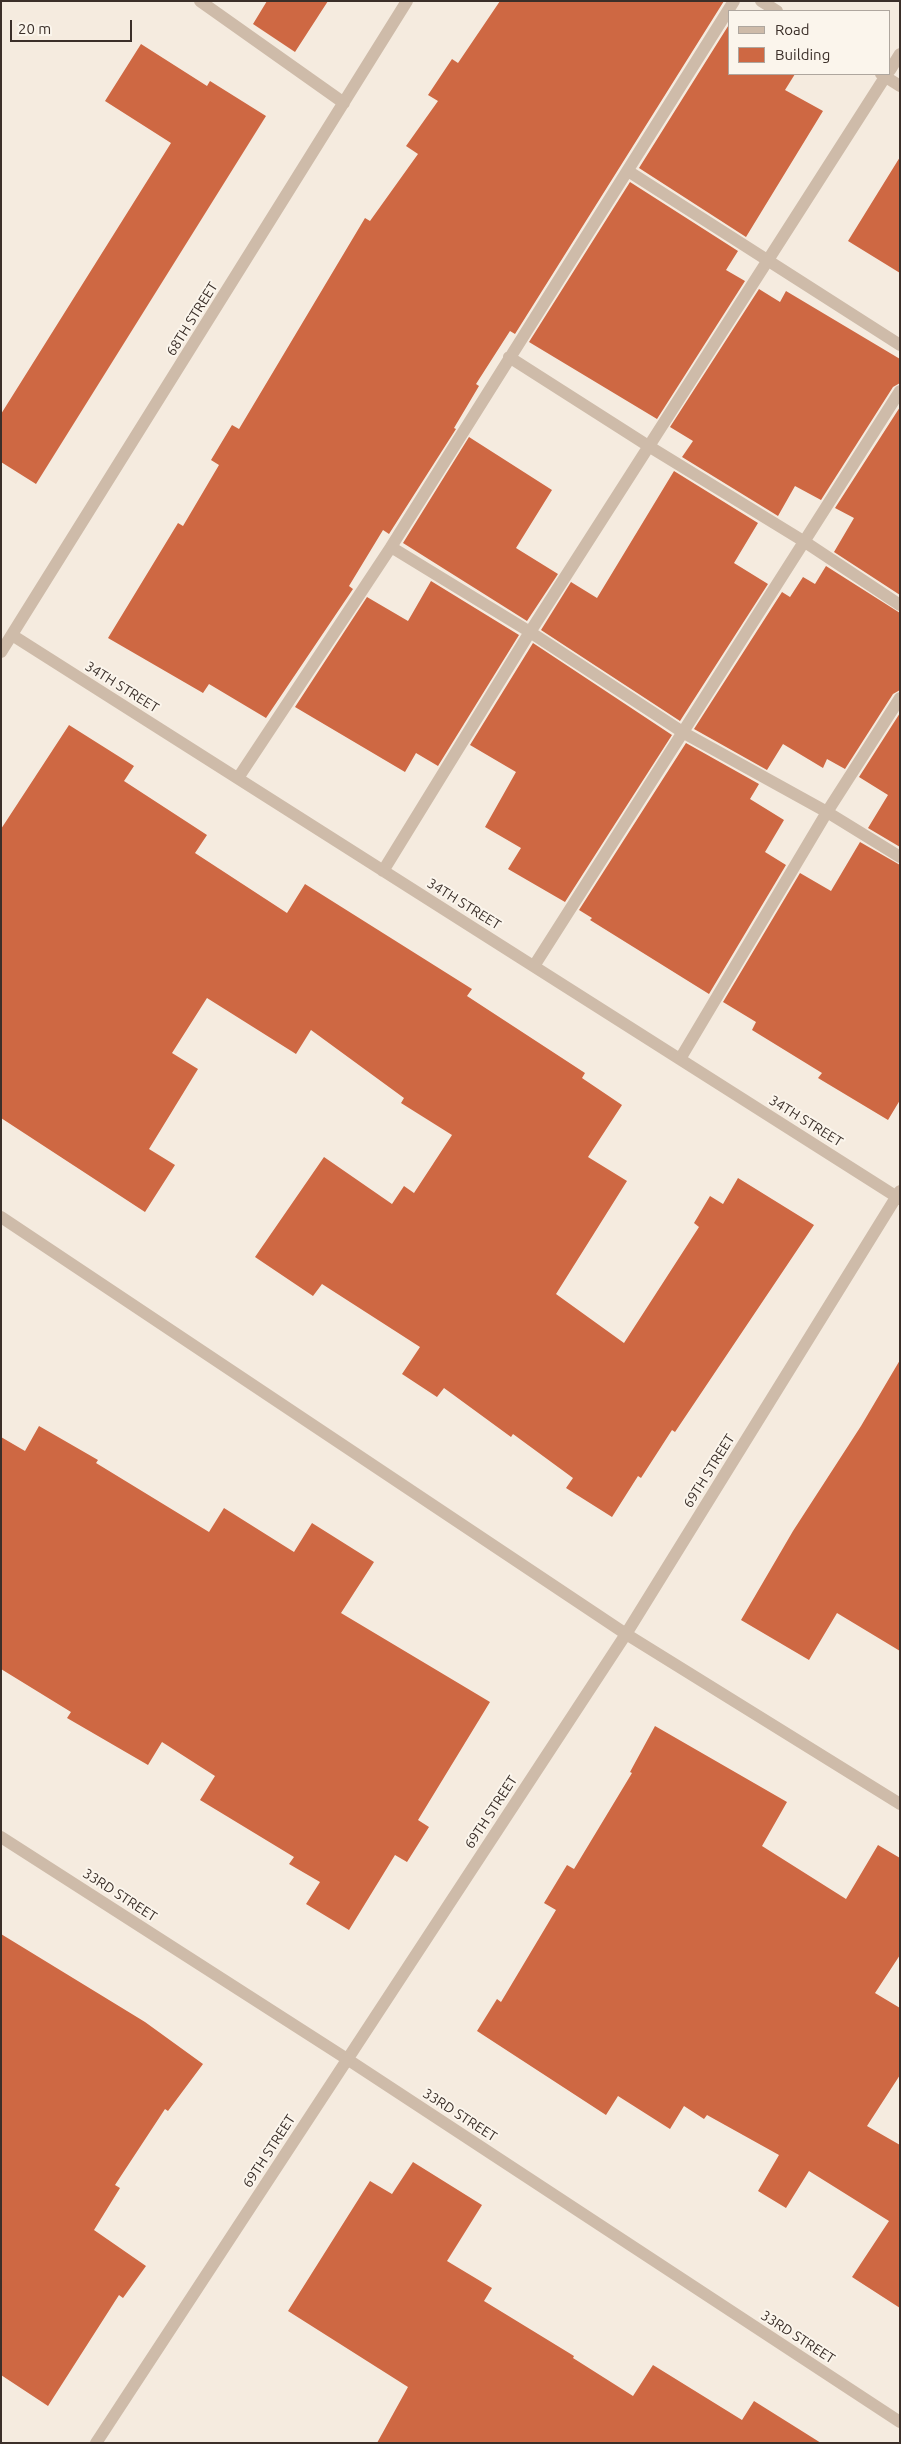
<!DOCTYPE html>
<html>
<head>
<meta charset="utf-8">
<style>
  body { margin:0 }
  #map { position:relative; width:901px; height:2444px; overflow:hidden; background:#f5ebdf; font-family:Ubuntu,sans-serif }
  canvas { display:block }
  .frame { position:absolute; inset:0; border:2px solid #3b2f29; pointer-events:none }
  .legend { position:absolute; left:728px; top:10px; width:162px; height:65px; box-sizing:border-box; background:#fbf5ec; border:1px solid #aea69e; margin:0; padding:6px 9px; list-style:none; font-size:15px; color:#3b2f29 }
  .legend li { display:flex; align-items:center; gap:10px; height:25px }
  .legend b { width:25px; border:1px solid #aea69e }
  .scale { position:absolute; left:10px; top:20px; width:122px; height:22px; box-sizing:border-box; border:2px solid #3b2f29; border-top:0; padding-left:6px; font-size:15px; line-height:18px; white-space:nowrap; color:#3b2f29; -webkit-text-stroke:4px #fbf5ec; paint-order:stroke }
</style>
</head>
<body>
<div id="map">
<canvas width="901" height="2444"></canvas>
<div class="frame"></div>
<ul class="legend">
<li><b style="height:6px;background:#cebba9"></b>Road</li>
<li><b style="height:14px;background:#ce6843"></b>Building</li>
</ul>
<div class="scale">20 m</div>
</div>
<script>
const ctx = document.querySelector('canvas').getContext('2d');
ctx.lineJoin = 'round';
function paint(path, color) {
  ctx.fillStyle = color;
  ctx.fill(path, 'evenodd');
}
function poly(rows) {
  const path = new Path2D();
  for (const r of rows) {
    path.moveTo(r[0], r[1]);
    for (let i = 2; i < r.length; i += 2) path.lineTo(r[i], r[i + 1]);
  }
  return path;
}
function stroke(path, color, width, dash) {
  ctx.strokeStyle = color;
  ctx.lineWidth = width;
  ctx.lineCap = dash ? 'butt' : 'round';
  ctx.setLineDash(dash || []);
  ctx.stroke(path);
}
function drawText(font, color, halo, rows, align = 'center') {
  ctx.font = font + ' Ubuntu,sans-serif';
  ctx.lineWidth = 4;
  ctx.setLineDash([]);
  ctx.textBaseline = 'middle';
  ctx.strokeStyle = halo;
  ctx.fillStyle = color;
  for (const [text, x, y, turn = 0] of rows) {
    ctx.save();
    ctx.translate(x, y);
    ctx.rotate((+turn || 0) * Math.PI / 180);
    ctx.textAlign = isNaN(turn) ? turn : align;
    if (halo) ctx.strokeText(text, 0, 0);
    ctx.fillText(text, 0, 0);
    ctx.restore();
  }
}
paint(poly([
  [267,1,328,1,295,52,253,24],
  [500,1,724,1,515,334,510,331,476,384,479,386,454,428,456,429,389,534,383,530,349,586,353,589,266,718,209,684,203,693,108,638,178,523,183,526,219,465,211,460,232,425,239,429,365,218,370,221,418,154,406,146,438,101,428,95,452,59,458,63],
  [730,23,730,74,795,74,785,90,823,111,746,237,639,168],
  [141,44,207,86,210,81,266,116,36,484,1,462,1,414,171,143,105,101],
  [900,157,900,273,848,241],
  [630,182,738,251,726,270,745,281,657,419,529,342],
  [759,289,780,302,786,291,900,359,900,383,893,387,821,500,795,486,778,516,682,457,693,441,670,427],
  [900,407,900,595,834,552,854,518,835,508],
  [469,437,552,490,516,548,558,574,527,621,403,543],
  [674,471,758,523,734,563,768,584,680,721,541,630,571,582,597,598],
  [826,566,900,613,900,690,893,694,845,769,827,759,823,768,783,744,767,770,694,729,782,592,790,597,803,577,815,584],
  [431,581,519,635,438,766,416,753,405,772,295,707,367,597,408,621],
  [533,643,672,735,565,902,508,869,521,848,485,827,516,772,470,745],
  [900,713,900,847,868,828,888,795,859,777],
  [69,725,134,766,124,781,207,835,195,853,287,913,305,884,472,989,467,996,585,1073,582,1078,622,1105,588,1157,627,1181,556,1294,624,1343,699,1227,694,1223,710,1196,723,1204,738,1178,814,1225,675,1432,672,1430,641,1478,638,1476,612,1517,566,1488,573,1478,513,1434,511,1437,444,1388,437,1397,402,1374,420,1347,322,1284,313,1296,255,1257,324,1157,392,1204,404,1186,414,1193,452,1135,401,1103,404,1098,311,1030,296,1054,207,998,172,1053,198,1069,149,1149,175,1165,145,1212,1,1118,1,829],
  [686,743,759,784,750,799,784,820,765,852,786,865,709,994,590,920,592,918,579,910],
  [860,842,900,865,900,1100,888,1120,818,1078,822,1073,752,1030,756,1022,723,1002,800,873,831,891],
  [900,1360,900,1651,837,1613,809,1660,741,1620,793,1531,861,1426],
  [39,1426,98,1460,96,1463,209,1532,224,1508,294,1552,312,1523,374,1562,341,1613,490,1702,418,1820,429,1827,407,1862,395,1855,349,1930,306,1904,320,1882,289,1864,294,1857,200,1800,215,1776,162,1742,148,1765,67,1718,71,1712,1,1669,1,1437,25,1451],
  [655,1726,787,1802,762,1846,846,1899,878,1845,900,1858,900,1955,875,1993,900,2008,900,2075,867,2126,900,2145,900,2308,852,2277,889,2221,809,2171,786,2208,758,2191,779,2155,707,2115,704,2119,684,2106,670,2129,618,2096,606,2115,477,2031,497,1999,501,2002,556,1910,544,1903,567,1865,574,1869,632,1773,630,1772],
  [1,1934,145,2022,203,2064,168,2111,165,2109,115,2185,120,2188,94,2230,146,2266,123,2298,119,2295,48,2406,1,2375],
  [413,2162,482,2205,447,2261,492,2288,484,2301,574,2356,573,2358,633,2396,653,2365,742,2420,754,2401,821,2443,377,2443,408,2387,288,2311,370,2181,392,2194]
]), '#ce6843');
stroke(poly([
  [200,1,344,103],
  [761,1,777,11],
  [890,70,900,54],
  [881,74,900,86],
  [628,171,900,345],
  [509,357,650,447,805,542,900,605],
  [391,547,530,632,684,733,827,812,900,857],
  [12,635,900,1199],
  [1,652,407,1],
  [238,778,391,547,734,1],
  [383,871,530,632,887,74],
  [534,966,900,391],
  [680,1059,827,812,900,698],
  [1,1217,626,1634,900,1804],
  [1,1837,347,2059,900,2422],
  [96,2443,626,1634,900,1191]
]), '#cebba9', 12);
drawText('14px', '#3b2f29', '#fbf5ec', [
  ["68TH STREET",192,319,-58],
  ["34TH STREET",122,687,32],
  ["34TH STREET",464,904,32],
  ["34TH STREET",806,1121,32],
  ["69TH STREET",709,1471,-58],
  ["69TH STREET",491,1812,-57],
  ["33RD STREET",120,1895,33],
  ["33RD STREET",460,2115,33],
  ["69TH STREET",269,2151,-57],
  ["33RD STREET",798,2337,33]
]);
</script>
</body>
</html>
